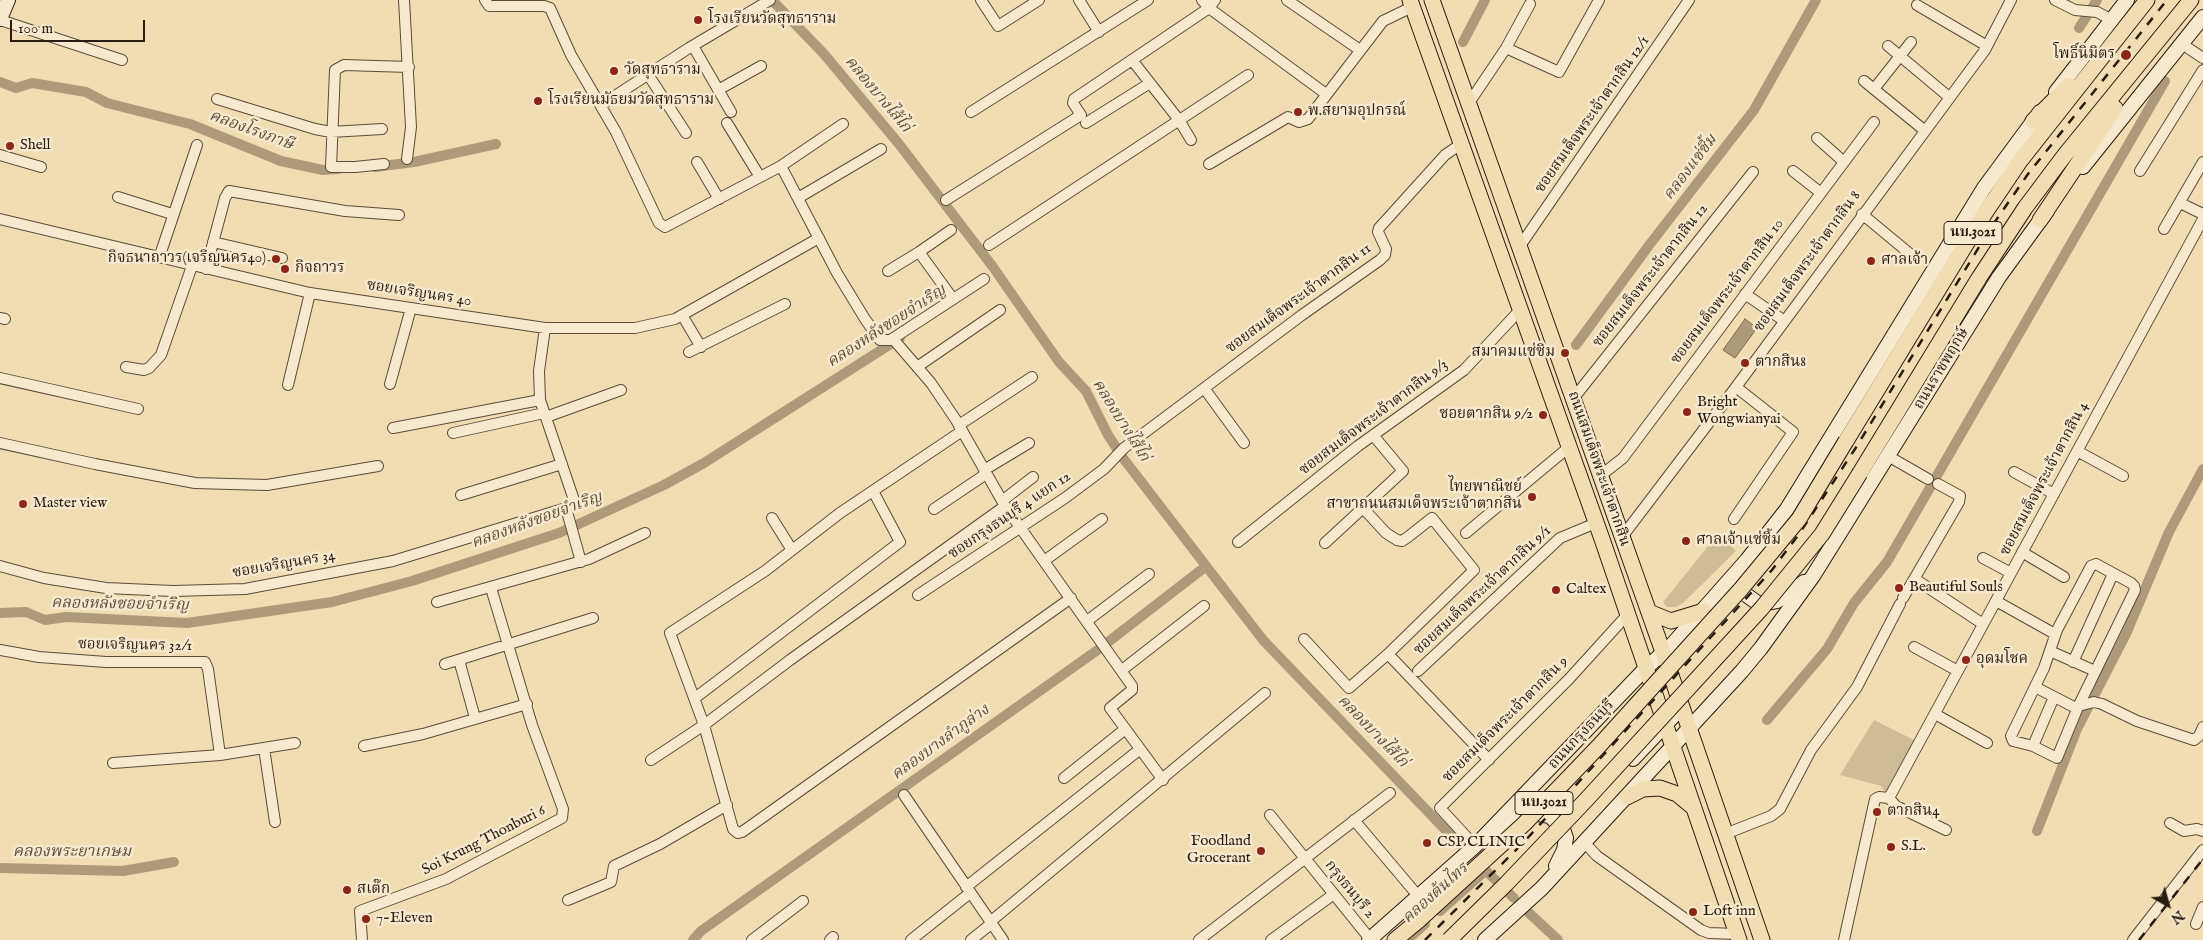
<!DOCTYPE html>
<html>
<head>
<meta charset="utf-8">
<style>
  body { margin:0 }
  #map { position:relative; width:2203px; height:940px; overflow:hidden; background:#f2dcb3; font-family:"IM FELL English",serif }
  canvas { display:block }
  .north { position:absolute; left:2143px; top:880px; width:50px; height:50px; -webkit-text-stroke:4px #f7e8ce; paint-order:stroke; rotate:142deg; font-size:14px; font-weight:700; line-height:20px; text-align:center; color:#291b0f }
  .north::after { content:''; display:block; margin:auto; width:18px; height:22px; background:#291b0f; clip-path:polygon(50% 0,100% 100%,50% 72%,0 100%) }
  .scale { position:absolute; left:10px; top:20px; width:135px; height:22px; box-sizing:border-box; border:2px solid #291b0f; border-top:0; padding-left:6px; font-size:15px; line-height:18px; white-space:nowrap; color:#291b0f; -webkit-text-stroke:4px #f7e8ce; paint-order:stroke }
</style>
</head>
<body>
<div id="map">
<canvas width="2203" height="940"></canvas>
<div class="north">N</div>
<div class="scale">100 m</div>
</div>
<script>
const ctx = document.querySelector('canvas').getContext('2d');
ctx.lineJoin = 'round';
function paint(path, color) {
  ctx.fillStyle = color;
  ctx.fill(path, 'evenodd');
}
function poly(rows) {
  const path = new Path2D();
  for (const r of rows) {
    path.moveTo(r[0], r[1]);
    for (let i = 2; i < r.length; i += 2) path.lineTo(r[i], r[i + 1]);
  }
  return path;
}
function stroke(path, color, width, dash) {
  ctx.strokeStyle = color;
  ctx.lineWidth = width;
  ctx.lineCap = dash ? 'butt' : 'round';
  ctx.setLineDash(dash || []);
  ctx.stroke(path);
}
function drawText(font, color, halo, rows, align = 'center') {
  ctx.font = font + ' "IM FELL English","Noto Serif Thai",serif';
  ctx.lineWidth = 5;
  ctx.setLineDash([]);
  ctx.textBaseline = 'middle';
  ctx.strokeStyle = halo;
  ctx.fillStyle = color;
  for (const [text, x, y, turn = 0] of rows) {
    ctx.save();
    ctx.translate(x, y);
    ctx.rotate((+turn || 0) * Math.PI / 180);
    ctx.textAlign = isNaN(turn) ? turn : align;
    if (halo) ctx.strokeText(text, 0, 0);
    ctx.fillText(text, 0, 0);
    ctx.restore();
  }
}
paint(poly([
  [1718,534,1736,551,1683,603,1676,607,1667,607,1663,602],
  [1874,720,1916,741,1887,795,1881,786,1840,775]
]), '#d0bb97');
const water = poly([
  [1745,319,1757,328,1735,358,1723,350,1745,319]
]);
paint(water, '#ae9a7b');
stroke(water, '#796750', 1);
stroke(poly([
  [772,0,824,54,899,144,993,267,1059,362,1086,391,1108,435,1123,458,1263,640,1459,844],
  [2079,28,2097,0],
  [1463,42,1485,0],
  [0,82,16,88,32,83,86,92,107,103,190,124,281,161,323,170,338,169],
  [375,167,414,162,496,144],
  [1576,345,1650,244,1754,110,1816,0],
  [0,613,26,612,45,620,66,617,187,623,332,602,412,581,559,533,664,485,704,463,900,338],
  [1767,720,1827,649,1854,603,1887,562,2165,81],
  [2037,831,2077,729,2126,634,2169,532,2203,469],
  [1482,867,1514,898],
  [0,868,123,871,174,862],
  [1440,911,1485,871],
  [1529,913,1558,940],
  [693,940,701,931,1099,649,1205,567],
  [1407,940,1425,924]
]), '#ae9a7b', 10);
const minor = poly([
  [404,0,411,127,407,159],
  [485,0,489,6,544,6,550,8,571,55,616,132,659,223,665,227,781,166,843,124],
  [981,0,998,26,1039,0],
  [1079,0,1099,32],
  [1202,0,1209,8,1326,94],
  [1287,0,1360,50],
  [2055,0,2075,10,2097,12,2112,20],
  [1917,5,1987,46],
  [0,20,122,60],
  [2182,44,2203,58],
  [693,46,731,112],
  [1888,46,1949,97],
  [1506,48,1559,72,1599,0],
  [1132,60,1179,120,1191,140],
  [649,76,686,133],
  [1864,81,1924,130],
  [1874,89,1911,42],
  [718,90,761,66],
  [217,99,315,129,331,132,382,129],
  [1469,103,1506,48,1530,4],
  [601,105,689,48,770,0],
  [971,112,1148,0],
  [727,123,760,177],
  [1086,123,1150,83],
  [1817,138,1844,162],
  [0,155,41,167],
  [697,162,719,199],
  [384,164,355,167,331,167,335,70,344,65,409,67],
  [1209,164,1288,117,1299,122,1308,119,1383,21,1412,7],
  [781,166,837,273,865,319,880,340,894,340,931,383,956,420,1005,506,1132,686,1132,690,1110,708,1163,780],
  [1793,171,1821,193],
  [2140,171,2203,70],
  [118,197,172,214],
  [798,198,881,149],
  [946,200,1081,115,1073,103,1074,99,1209,8,1215,0],
  [2180,203,2203,214],
  [1862,214,1915,258],
  [0,219,310,293,545,328,635,328,675,319,819,238],
  [2164,229,2203,162],
  [213,242,282,258],
  [989,245,1248,75],
  [1520,246,1689,0],
  [919,252,951,230],
  [159,258,197,145],
  [206,269,225,198,229,191,345,211,399,215],
  [888,271,919,252,953,299],
  [1745,294,1783,320],
  [682,315,701,347],
  [0,318,5,319],
  [545,328,539,371,540,400,574,500,566,508,581,562],
  [892,339,984,279],
  [689,352,785,304],
  [126,367,144,370,149,368,161,355,192,266],
  [917,367,1000,310],
  [0,378,138,409],
  [390,384,411,308],
  [288,385,310,293],
  [1204,388,1244,443],
  [1573,399,1753,172],
  [546,417,621,390],
  [959,425,1032,377],
  [393,428,540,400],
  [962,431,840,513,765,571,670,633,704,725,733,829,738,833,742,832,1071,598],
  [453,433,544,413],
  [0,443,95,464,195,483,267,485,378,466],
  [2077,451,2123,476],
  [1888,456,1928,479],
  [984,470,1029,443],
  [2014,472,2054,494],
  [1600,476,1623,458,1874,122],
  [461,495,562,464],
  [1002,501,1033,477],
  [934,509,986,474],
  [772,518,792,550],
  [1734,519,1793,432,1736,387],
  [1466,533,1569,447],
  [1622,537,1736,387,1985,50,2011,0],
  [1238,542,1358,446,1464,370,1520,310],
  [1325,543,1403,471,1373,435],
  [2022,552,2064,577],
  [1983,558,2011,573],
  [1044,561,1102,519],
  [2096,564,2131,583,2134,586,2135,590,2078,707,2057,758,2033,746,2013,741,2011,736,2044,668,2057,630,2091,566,2096,564],
  [0,566,44,578,106,588,173,591,245,589,393,561,566,508],
  [1915,579,1983,624],
  [918,595,1065,498,1104,469,1124,448,1302,315,1380,260,1385,255,1386,249,1378,232,1379,228,1445,155,1461,144],
  [1903,598,1959,502,1960,496,1938,484],
  [1996,601,2055,634],
  [437,602,589,559,645,533],
  [1087,621,1149,574],
  [1304,639,1349,688,1388,654,1474,570,1432,518,1408,537,1402,541,1397,540,1386,533,1362,507],
  [1914,647,1958,671],
  [0,650,39,657,106,662,205,662,208,669,220,755],
  [2050,651,2095,671],
  [1388,654,1489,760],
  [459,660,475,718],
  [2073,662,2113,574],
  [445,664,593,618],
  [1122,670,1204,606],
  [1418,671,1560,538,1596,523],
  [2035,687,2074,707,2094,702,2102,704,2137,721,2194,740,2199,736,2203,727],
  [695,698,900,542,873,491],
  [1935,714,1987,743],
  [364,746,423,734,527,704],
  [2033,746,2054,697],
  [264,748,275,822],
  [651,760,704,725,790,660,1005,506],
  [113,763,220,755,295,743],
  [1064,778,1124,730],
  [904,795,1003,940],
  [1889,798,1896,806,1946,830],
  [1270,815,1370,939],
  [1354,820,1419,897],
  [2170,823,2184,831,2197,829,2203,831],
  [1725,834,1771,816,1780,809,1811,750,1857,687,1900,604],
  [1584,842,1597,856,1701,930,1709,933,1737,934],
  [1475,846,1440,808,1569,679,1628,614],
  [966,887,1139,750],
  [568,900,611,882,614,866,660,844,727,805],
  [990,922,1265,693],
  [2196,924,2203,907],
  [362,940,360,911,446,879,562,818,563,809,532,725,491,588],
  [752,940,803,901],
  [830,940,833,937],
  [911,940,970,893],
  [971,940,991,924],
  [1199,940,1390,793],
  [1271,940,1334,894],
  [1844,940,1875,799,1879,797,1889,798,2203,219],
  [2133,940,2203,850]
]);
const secondary = poly([
  [0,19,8,0],
  [2056,92,2127,0],
  [2083,167,2203,17],
  [1739,577,1745,594,1759,604,1777,601,1804,582],
  [1633,759,1682,707],
  [1496,833,1532,813,1550,816,1563,829,1566,838,1564,850,1556,866],
  [1369,940,1475,846,1646,668,1671,646,1747,560,1787,509,1984,188,2040,112],
  [1485,940,1542,888,1742,671,1761,648,1813,576,1999,277,2047,211]
]);
const primary = poly([
  [1410,0,1602,539,1739,940],
  [1432,0,1663,652,1762,940],
  [2033,121,2069,85],
  [2040,220,2115,108],
  [1846,441,1985,213,2020,161,2147,0],
  [1860,473,1979,278,2025,208,2064,156,2191,0],
  [1649,612,1671,621,1704,611],
  [1627,797,1643,789,1660,788,1677,794,1694,808],
  [1395,940,1419,920]
]);
stroke(minor, '#5b4b38', 12);
stroke(secondary, '#291b0f', 16);
stroke(primary, '#291b0f', 17);
stroke(minor, '#f7e8ce', 10);
stroke(secondary, '#f7e8ce', 14);
stroke(primary, '#f2dcb3', 15);
stroke(poly([
  [1425,940,1523,843,1772,570,1799,534,1855,449,1992,226,2028,174,2167,0],
  [2139,940,2203,859]
]), '#291b0f', 2.5, [9, 9]);
const primaryBridge = poly([
  [1419,920,1524,824,1598,747,1741,589,1799,519,1846,441],
  [1449,940,1506,884,1586,800,1761,609,1822,534,1860,473]
]);
stroke(primaryBridge, '#291b0f', 17, []);
stroke(primaryBridge, '#f2dcb3', 15);
for (const [x, y, r, color] of [
  [698,20,5,"#8f2418"],
  [2126,55,6,"#8f2418"],
  [614,71,5,"#8f2418"],
  [538,101,5,"#8f2418"],
  [1298,112,5,"#8f2418"],
  [10,146,5,"#8f2418"],
  [276,259,5,"#8f2418"],
  [1871,261,5,"#8f2418"],
  [285,269,5,"#8f2418"],
  [1565,353,5,"#8f2418"],
  [1745,363,5,"#8f2418"],
  [1687,412,5,"#8f2418"],
  [1543,415,5,"#8f2418"],
  [1532,497,5,"#8f2418"],
  [23,504,5,"#8f2418"],
  [1686,541,5,"#8f2418"],
  [1899,588,5,"#8f2418"],
  [1556,590,5,"#8f2418"],
  [1966,660,5,"#8f2418"],
  [1877,812,5,"#8f2418"],
  [1427,843,5,"#8f2418"],
  [1891,847,5,"#8f2418"],
  [1261,851,5,"#8f2418"],
  [347,890,5,"#8f2418"],
  [1693,912,5,"#8f2418"],
  [366,919,5,"#8f2418"]
]) {
  const dot = new Path2D();
  dot.arc(x, y, r, 0, 2 * Math.PI);
  ctx.fillStyle = color;
  ctx.fill(dot);
  stroke(dot, '#f7e8ce', 2);
}
for (const [x, y, w] of [
  [1973,233,58],
  [1544,803,58]
]) {
  const box = new Path2D();
  box.roundRect(x - w / 2, y - 11.5, w, 23, 4);
  ctx.fillStyle = '#f7e8ce';
  ctx.fill(box);
  stroke(box, '#291b0f', 1);
}
drawText('bold 14px', '#291b0f', null, [
  ["นบ.3021",1973,233],
  ["นบ.3021",1544,803]
]);
drawText('15px', '#291b0f', '#f7e8ce', [
  ["โรงเรียนวัดสุทธาราม",708,20],
  ["โพธิ์นิมิตร",2115,55,"right"],
  ["วัดสุทธาราม",624,71],
  ["โรงเรียนมัธยมวัดสุทธาราม",548,101],
  ["พ.สยามอุปกรณ์",1308,112],
  ["Shell",20,146],
  ["กิจธนาถาวร(เจริญนคร40)",266,259,"right"],
  ["ศาลเจ้า",1881,261],
  ["กิจถาวร",295,269],
  ["สมาคมแซ่ซิม",1555,353,"right"],
  ["ตากสิน8",1755,363],
  ["Bright",1697,403],
  ["Wongwianyai",1697,420],
  ["ซอยตากสิน 9/2",1533,415,"right"],
  ["ไทยพาณิชย์",1522,488,"right"],
  ["สาขาถนนสมเด็จพระเจ้าตากสิน",1522,505,"right"],
  ["Master view",33,504],
  ["ศาลเจ้าแซ่ซิ้ม",1696,541],
  ["Beautiful Souls",1909,588],
  ["Caltex",1566,590],
  ["อุดมโชค",1976,660],
  ["ตากสิน4",1887,812],
  ["Foodland",1251,842,"right"],
  ["Grocerant",1251,859,"right"],
  ["CSP CLINIC",1437,843],
  ["S.L.",1901,847],
  ["สเต๊ก",357,890],
  ["Loft inn",1703,912],
  ["7-Eleven",376,919]
], 'left');
drawText('15px', '#291b0f', '#f7e8ce', [
  ["ซอยสมเด็จพระเจ้าตากสิน 12/1",1593,115,-55],
  ["ซอยสมเด็จพระเจ้าตากสิน 8",1808,262,-54],
  ["ซอยสมเด็จพระเจ้าตากสิน 12",1651,276,-52],
  ["ซอยสมเด็จพระเจ้าตากสิน 10",1728,292,-53],
  ["ซอยเจริญนคร 40",419,294,9],
  ["ซอยสมเด็จพระเจ้าตากสิน 11",1299,299,-36],
  ["ถนนราชพฤกษ์",1942,369,-59],
  ["ซอยสมเด็จพระเจ้าตากสิน 9/3",1374,418,-37],
  ["ถนนสมเด็จพระเจ้าตากสิน",1598,469,71],
  ["ซอยสมเด็จพระเจ้าตากสิน 4",2045,479,-62],
  ["ซอยกรุงธนบุรี 4 แยก 12",1010,516,-34],
  ["ซอยเจริญนคร 34",284,565,-10],
  ["ซอยสมเด็จพระเจ้าตากสิน 9/1",1483,591,-43],
  ["ซอยเจริญนคร 32/1",135,646,1],
  ["ซอยสมเด็จพระเจ้าตากสิน 9",1506,720,-45],
  ["ถนนกรุงธนบุรี",1582,735,-47],
  ["Soi Krung Thonburi 6",484,841,-27],
  ["กรุงธนบุรี 2",1349,890,51]
]);
drawText('italic 16px', '#5e4e3a', '#f7e8ce', [
  ["คลองบางไส้ไก่",877,95,50],
  ["คลองโรงภาษี",251,131,20],
  ["คลองแซ่ซิ้ม",1691,168,-53],
  ["คลองหลังซอยจำเริญ",887,327,-33],
  ["คลองบางไส้ไก่",1120,421,58],
  ["คลองหลังซอยจำเริญ",537,521,-20],
  ["คลองหลังซอยจำเริญ",120,605,1],
  ["คลองบางไส้ไก่",1372,732,46],
  ["คลองบางลำภูล่าง",941,743,-36],
  ["คลองพระยาเกษม",72,853],
  ["คลองต้นไทร",1436,894,-42]
]);
</script>
</body>
</html>
